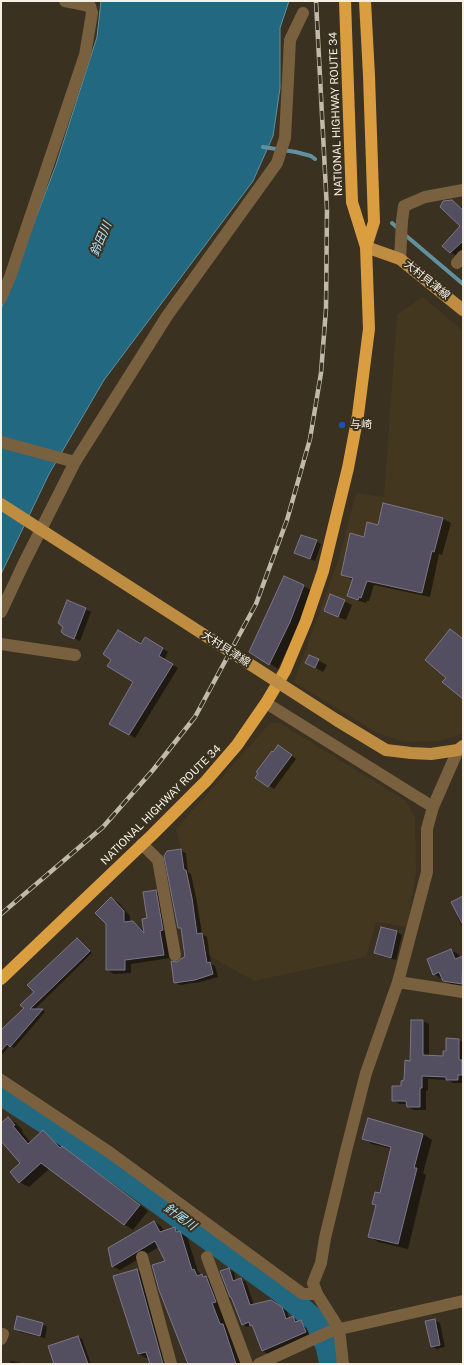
<!DOCTYPE html>
<html>
<head>
<meta charset="utf-8">
<style>
  body { margin:0 }
  #map { position:relative; width:464px; height:1365px; overflow:hidden; background:#3a3120; font-family:"Public Sans",sans-serif }
  canvas { display:block }
  .frame { position:absolute; inset:0; border:2px solid #f5efe4; pointer-events:none }
</style>
</head>
<body>
<div id="map">
<canvas width="464" height="1365"></canvas>
<div class="frame"></div>
</div>
<script>
const ctx = document.querySelector('canvas').getContext('2d');
ctx.lineJoin = 'round';
function paint(path, color) {
  ctx.fillStyle = color;
  ctx.fill(path, 'evenodd');
}
function poly(rows) {
  const path = new Path2D();
  for (const r of rows) {
    path.moveTo(r[0], r[1]);
    for (let i = 2; i < r.length; i += 2) path.lineTo(r[i], r[i + 1]);
  }
  return path;
}
function stroke(path, color, width, dash) {
  ctx.strokeStyle = color;
  ctx.lineWidth = width;
  ctx.lineCap = dash ? 'butt' : 'round';
  ctx.setLineDash(dash || []);
  ctx.stroke(path);
}
function drawText(font, color, halo, rows, align = 'center') {
  ctx.font = font + ' "Public Sans","Noto Sans JP",sans-serif';
  ctx.lineWidth = 4;
  ctx.setLineDash([]);
  ctx.textBaseline = 'middle';
  ctx.strokeStyle = halo;
  ctx.fillStyle = color;
  for (const [text, x, y, turn = 0] of rows) {
    ctx.save();
    ctx.translate(x, y);
    ctx.rotate((+turn || 0) * Math.PI / 180);
    ctx.textAlign = isNaN(turn) ? turn : align;
    if (halo) ctx.strokeText(text, 0, 0);
    ctx.fillText(text, 0, 0);
    ctx.restore();
  }
}
paint(poly([
  [423,297,463,331,463,734,439,741,404,742,377,733,294,682,339,558,356,493,384,497,397,314],
  [270,723,280,723,406,801,415,818,416,872,407,927,376,922,366,957,254,981,208,955,176,829]
]), '#43371f');
const water = poly([
  [101,1,289,1,280,28,280,88,273,136,253,181,104,380,49,474,1,574,1,309,56,165,97,37,101,1]
]);
paint(water, '#226880');
stroke(water, '#61909e', 1);
paint(poly([
  [452,201,461,207,463,206,463,250,457,256,450,252,462,226],
  [384,504,443,519,451,523,442,555,439,554,430,597,374,585,369,601,367,601,366,603,356,600,348,596,353,580,342,575,365,538,379,526],
  [316,541,321,544,315,561,295,553],
  [303,586,311,590,298,627,278,669,251,651],
  [68,601,91,612,80,641,69,636],
  [344,601,352,605,346,620,333,615,325,611],
  [146,639,168,652,164,660,178,668,135,738,110,723,135,682,141,646],
  [310,656,327,665,323,672,314,667],
  [284,749,296,759,274,789,256,777,274,753],
  [180,850,186,853,188,872,191,874,197,902,202,934,207,937,211,964,215,966,218,977,200,982,180,985,175,982,177,963,186,958,182,929,179,928],
  [156,891,162,895,170,958,131,964,131,973,114,974,107,970,111,898,118,902,130,916,130,922,132,922,139,926,144,931],
  [463,897,463,928,457,916,459,915],
  [382,928,397,932,402,935,396,960,381,956,376,953],
  [77,939,92,953,34,1010,43,1010,45,1012,14,1048,10,1045,1,1056,1,1032,25,1008],
  [451,950,458,954,460,957,463,956,463,987,452,985,434,974],
  [423,1021,429,1024,429,1057,444,1057,447,1052,459,1040,463,1042,463,1083,453,1083,448,1080,428,1079,428,1090,426,1091,426,1110,414,1110,408,1107,408,1104,399,1104,393,1100,405,1081],
  [8,1118,17,1124,23,1131,22,1132,31,1143,44,1131,53,1136,63,1148,71,1153,148,1211,133,1230,124,1224,49,1169,29,1187,19,1182,22,1163,1,1139,1,1125],
  [368,1120,423,1134,432,1140,423,1173,426,1175,408,1249,378,1242,369,1236,392,1149,372,1144,363,1138],
  [154,1222,161,1226,164,1231,175,1228,187,1236,198,1272,213,1281,219,1307,227,1327,230,1329,241,1364,180,1364,188,1362,166,1261,159,1247,120,1270,112,1266],
  [228,1269,234,1272,236,1280,241,1279,246,1282,254,1305,276,1304,287,1311,289,1319,293,1317,298,1322,301,1321,306,1324,311,1335,268,1354,263,1351,254,1327,251,1326,247,1327,242,1324],
  [137,1270,145,1274,169,1364,151,1364,149,1357,146,1358,139,1354,115,1276],
  [434,1320,440,1323,445,1347,437,1349,431,1346],
  [42,1324,47,1327,45,1338,20,1332,15,1329],
  [78,1337,82,1339,91,1364,58,1364],
  [11,1361,28,1364,10,1364]
]), '#0007');
stroke(poly([
  [263,147,296,152,311,156,315,159],
  [392,223,399,229],
  [404,234,463,284]
]), '#61909e', 4);
stroke(poly([
  [1,1094,68,1137,282,1292,316,1321,327,1346,331,1364]
]), '#226880', 23);
const building = poly([
  [452,200,463,210,463,241,450,253,442,246,460,226,440,207,443,201,452,200],
  [383,503,443,518,434,552,432,551,422,593,367,581,361,598,359,597,358,600,347,596,353,578,341,575,350,533,364,537,367,522,378,525,383,503],
  [301,535,317,540,310,559,294,553,301,535],
  [284,576,304,585,290,622,269,665,249,652,284,576],
  [330,594,345,600,338,617,324,611,330,594],
  [67,600,86,608,74,639,63,634,63,633,61,632,63,627,60,625,60,624,58,623,67,600],
  [450,629,463,639,463,699,442,682,446,678,425,660,450,629],
  [118,630,141,644,145,637,163,648,159,656,173,664,129,735,109,724,133,682,107,666,111,660,103,654,118,630],
  [309,655,319,659,315,668,305,663,309,655],
  [278,745,292,755,268,787,255,778,258,773,256,772,272,751,273,752,278,745],
  [181,849,184,870,186,870,192,898,197,934,202,933,207,963,210,962,213,974,195,980,174,983,171,961,177,962,182,958,185,957,181,928,178,928,164,856,167,851,181,849],
  [156,890,163,930,160,931,164,955,125,960,125,970,106,970,106,924,95,913,111,897,124,911,124,922,133,921,144,933,142,919,147,918,143,892,156,890],
  [463,896,463,925,451,902,463,896],
  [381,927,397,931,391,958,374,953,381,927],
  [77,938,90,951,30,1009,43,1009,10,1047,7,1044,1,1051,1,1030,24,1008,20,1005,34,992,27,985,77,938],
  [451,949,455,959,463,956,462,984,443,981,439,972,433,975,427,959,451,949],
  [411,1020,423,1020,423,1055,443,1056,443,1051,446,1051,446,1038,459,1039,459,1060,462,1060,462,1075,458,1075,458,1080,446,1080,446,1077,422,1076,422,1088,420,1088,420,1107,407,1107,406,1101,392,1101,392,1086,401,1086,401,1081,404,1080,405,1060,410,1061,411,1020],
  [8,1117,15,1125,13,1126,28,1144,43,1130,60,1148,62,1146,140,1205,124,1225,41,1163,19,1183,10,1172,20,1163,1,1141,1,1123,8,1117],
  [368,1118,423,1134,414,1168,417,1168,398,1244,368,1237,376,1205,372,1204,375,1192,380,1193,391,1147,362,1139,368,1118],
  [154,1221,160,1232,175,1227,176,1232,180,1231,192,1270,194,1269,197,1276,202,1274,203,1277,206,1276,216,1302,212,1303,220,1324,223,1324,236,1364,188,1364,159,1290,152,1265,165,1261,155,1241,112,1267,108,1248,154,1221],
  [229,1268,233,1281,241,1278,250,1305,271,1300,282,1307,286,1319,293,1316,295,1322,301,1320,306,1332,262,1351,252,1325,250,1326,249,1322,242,1325,231,1297,230,1297,220,1271,229,1268],
  [137,1269,142,1288,163,1364,150,1364,146,1352,138,1354,116,1286,113,1276,137,1269],
  [17,1316,43,1323,40,1336,14,1329,17,1316],
  [435,1319,440,1345,431,1347,425,1321,435,1319],
  [78,1336,88,1364,54,1364,48,1346,78,1336]
]);
paint(building, '#534f61');
stroke(building, '#7b768a', 1);
stroke(poly([
  [400,259,402,221,404,206,425,197,463,190],
  [457,263,463,256],
  [1,298,10,277,85,55,92,13,90,6,65,1],
  [1,442,75,462],
  [1,612,23,565,75,462,167,316,277,163,285,138,290,40,303,13],
  [1,644,75,655],
  [266,703,433,807],
  [142,844,158,860,175,955],
  [398,982,463,992],
  [1,1080,109,1152,303,1294,317,1294],
  [142,1257,171,1364],
  [207,1257,247,1364],
  [1,1339,3,1334],
  [259,1364,331,1331,463,1301],
  [343,1364,339,1329,317,1294,313,1283,321,1263,325,1238,346,1151,366,1073,398,982,417,910,427,872,427,829,433,807,458,750]
]), '#79613f', 12);
stroke(poly([
  [366,247,400,259,463,310],
  [338,721,386,750,411,753,431,754,458,750,463,746]
]), '#bf8d42', 12);
stroke(poly([
  [365,1,369,76,374,222,366,247],
  [1,979,152,835,206,781,237,745,266,703,285,671,306,621,323,571,348,468,358,415,369,329,366,247,352,202,345,1]
]), '#da9e40', 12);
const rail = poly([
  [1,914,103,827,153,770,195,717,256,604,287,520,310,439,321,373,326,309,327,210,316,1]
]);
stroke(rail, '#c0baad', 4.5);
stroke(rail, '#3a3120', 3, [9]);
stroke(poly([
  [1,504,338,721]
]), '#bf8d42', 12);
for (const [x, y, r, color] of [
  [342,425,4,"#1a4fb4"]
]) {
  const dot = new Path2D();
  dot.arc(x, y, r, 0, 2 * Math.PI);
  ctx.fillStyle = color;
  ctx.fill(dot);
  stroke(dot, '#3a3120', 1.5);
}
drawText('11px', '#f5efe4', '#3a3120', [
  ["NATIONAL HIGHWAY ROUTE 34",336,114,-92],
  ["大村貝津線",427,280,39],
  ["大村貝津線",226,649,33],
  ["NATIONAL HIGHWAY ROUTE 34",161,805,-45]
]);
drawText('11px', '#f5efe4', '#3a3120', [
  ["与崎",350,425]
], 'left');
drawText('italic 12px', '#ace3fa', '#3a3120', [
  ["鈴田川",101,239,-67],
  ["針尾川",180,1217,36]
]);
</script>
</body>
</html>
